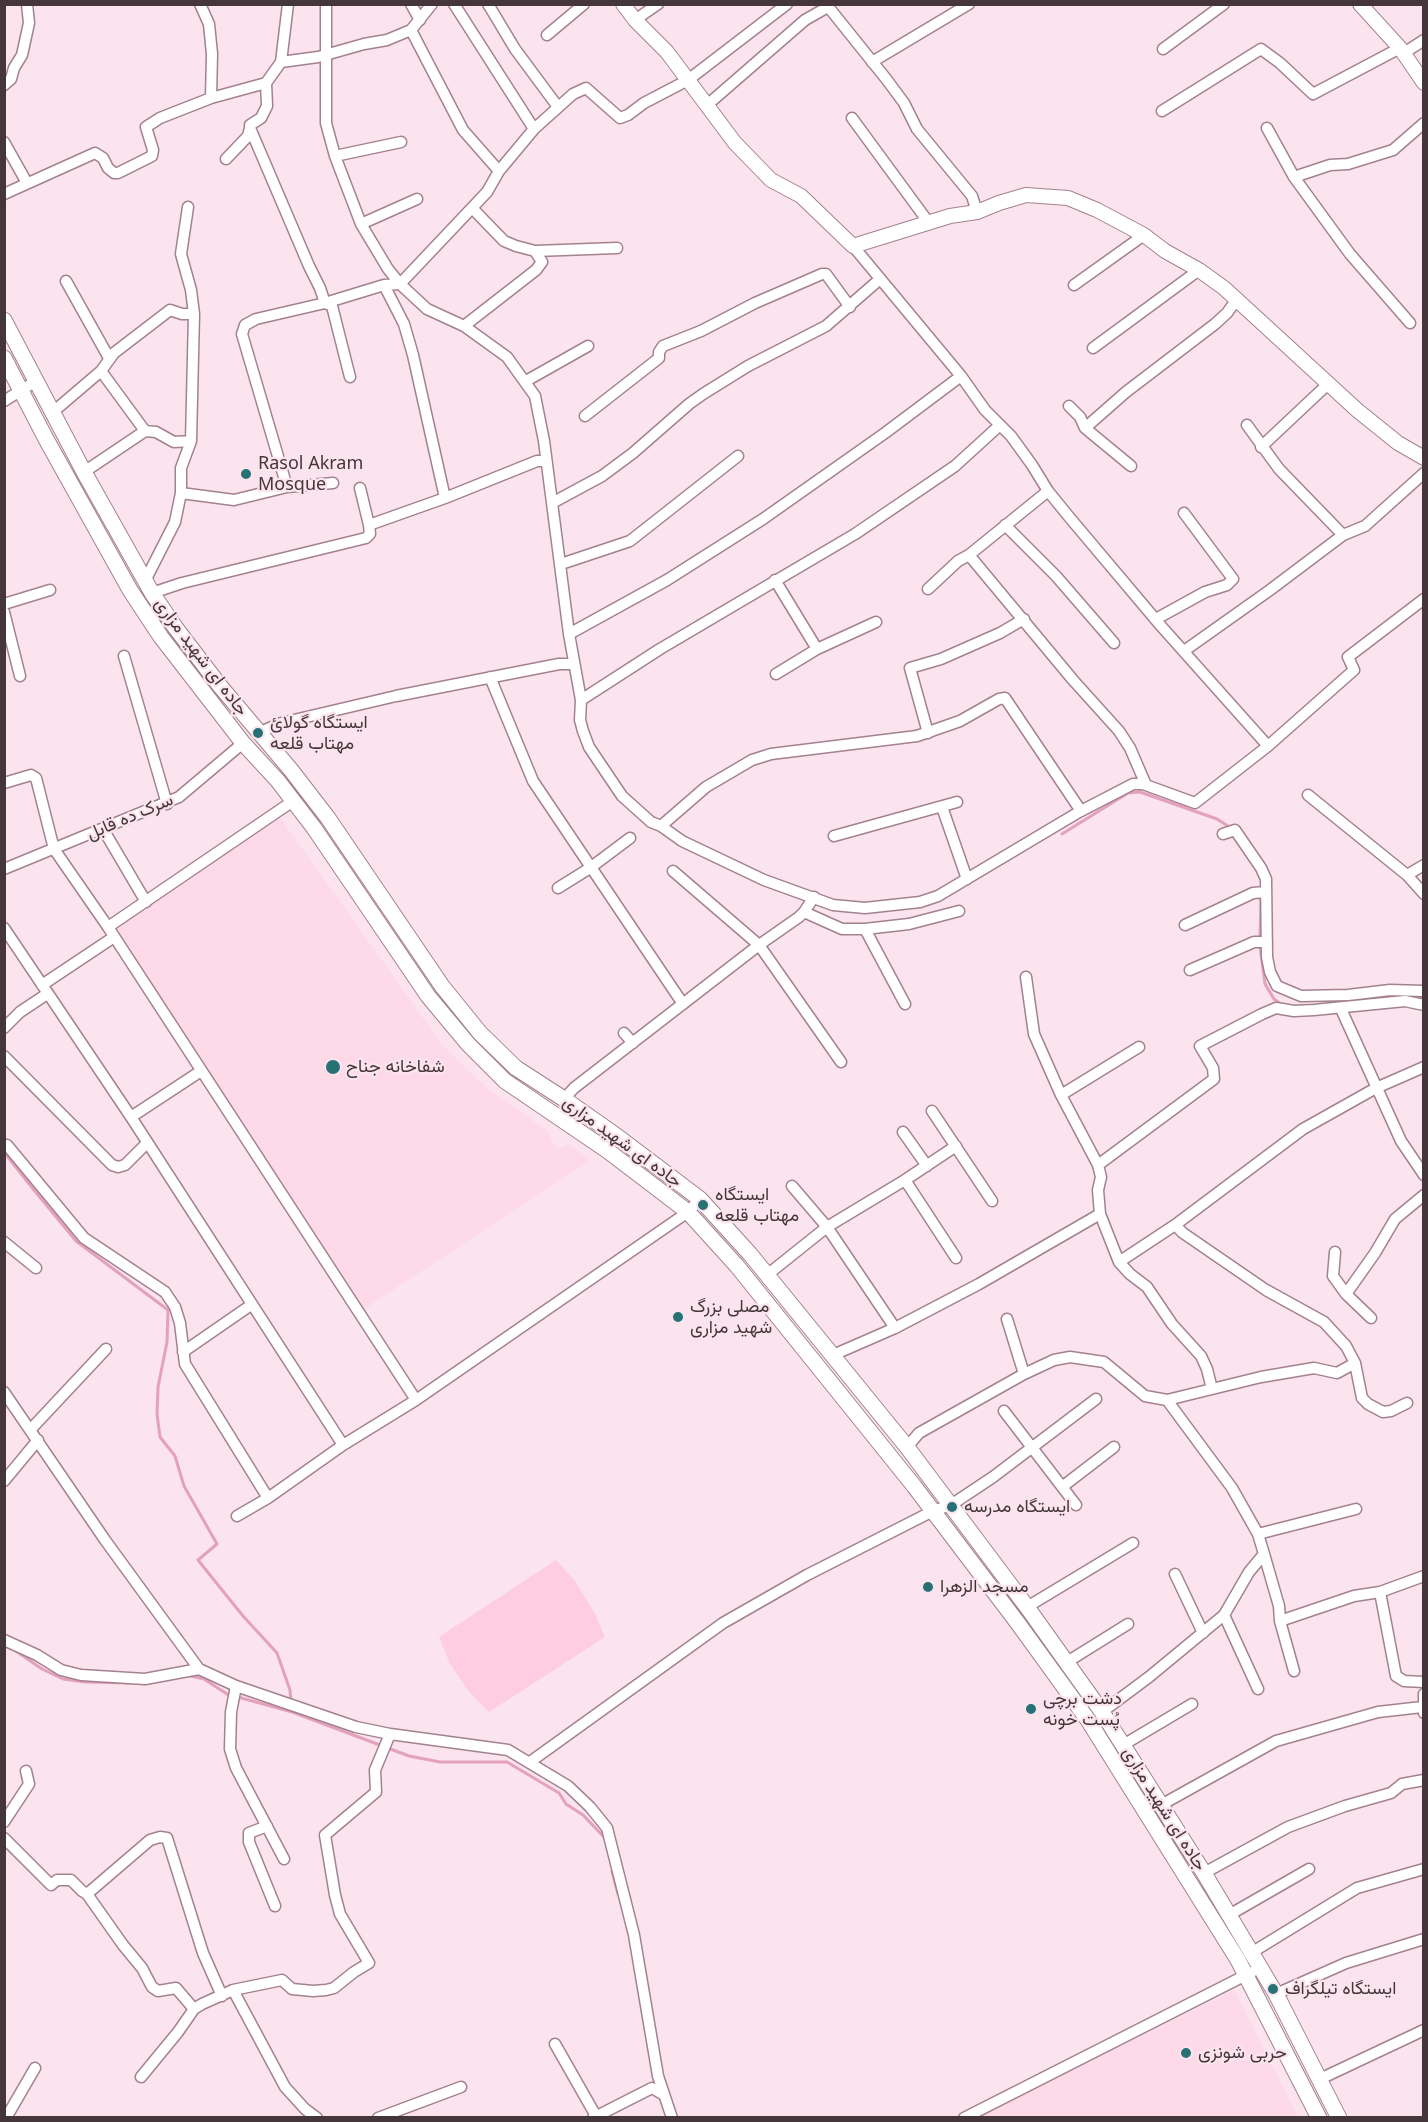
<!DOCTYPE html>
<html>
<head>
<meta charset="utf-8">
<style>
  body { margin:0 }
  #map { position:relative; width:1428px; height:2122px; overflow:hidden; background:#fbe4ed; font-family:"Noto Sans",sans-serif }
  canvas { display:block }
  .frame { position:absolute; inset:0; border:6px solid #45363c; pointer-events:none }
</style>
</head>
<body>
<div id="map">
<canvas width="1428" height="2122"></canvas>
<div class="frame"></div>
</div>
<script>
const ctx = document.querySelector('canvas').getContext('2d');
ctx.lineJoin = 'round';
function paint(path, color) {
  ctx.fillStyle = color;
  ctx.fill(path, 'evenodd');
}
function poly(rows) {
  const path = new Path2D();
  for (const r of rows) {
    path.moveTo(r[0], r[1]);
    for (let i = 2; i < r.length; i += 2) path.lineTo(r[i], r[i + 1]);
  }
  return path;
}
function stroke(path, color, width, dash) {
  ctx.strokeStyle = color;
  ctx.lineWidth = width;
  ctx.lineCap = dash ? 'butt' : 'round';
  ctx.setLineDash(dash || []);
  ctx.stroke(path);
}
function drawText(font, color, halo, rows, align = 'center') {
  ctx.font = font + ' "Noto Sans",Vazirmatn,sans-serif';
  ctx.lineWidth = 4.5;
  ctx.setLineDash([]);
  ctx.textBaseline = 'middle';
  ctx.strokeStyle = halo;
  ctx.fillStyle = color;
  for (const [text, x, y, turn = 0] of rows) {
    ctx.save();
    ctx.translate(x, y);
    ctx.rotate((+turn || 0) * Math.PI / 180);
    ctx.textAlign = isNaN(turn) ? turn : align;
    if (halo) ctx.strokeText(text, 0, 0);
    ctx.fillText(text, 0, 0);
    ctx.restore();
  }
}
paint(poly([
  [276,812,443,1046,487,1088,549,1132,552,1143,559,1149,568,1144,591,1160,358,1313,108,923],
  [1234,1990,1298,2117,976,2118]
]), '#fed9e8');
paint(poly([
  [556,1560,575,1581,595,1614,605,1637,489,1712,470,1693,450,1664,439,1637]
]), '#fecde1');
stroke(poly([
  [1062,834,1128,793,1140,792,1217,819,1231,828],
  [1260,939,1261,898],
  [1260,946,1265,984,1274,999,1282,1005],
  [1409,997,1424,998],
  [1365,1000,1391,995,1403,996],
  [4,1152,34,1190,76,1241,168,1310,167,1342,158,1387,157,1414,160,1437,175,1456,184,1486,217,1544,198,1560,243,1616,277,1653,290,1690,291,1702],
  [16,1651,42,1669,63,1679,85,1682,130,1683],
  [187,1675,204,1679,227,1694,292,1712,409,1756,440,1762,507,1762,559,1793,566,1804,583,1815,605,1838],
  [612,1871,618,1894]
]), '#e4a1be', 3);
const minor = poly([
  [200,4,209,24,212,54,211,98],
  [288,4,281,62,266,83,267,106,261,118,250,125,250,128,309,266,320,288,325,303,332,306,350,377],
  [326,4,326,123,335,156,361,224,388,269,400,284,427,309,464,326,507,357,535,396,544,441,569,634,581,700,580,720,583,731,589,747,622,796,651,822,661,826,682,841,764,880,833,905,865,908,920,902,938,896,1079,812,1133,784,1143,784,1195,803,1268,746,1354,670,1348,657,1424,599],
  [411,4,420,20],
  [454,4,534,129],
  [488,4,515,49,558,107],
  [635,20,658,4],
  [411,30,463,130,499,171],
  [547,35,584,4],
  [1163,49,1224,4],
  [1404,53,1424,40],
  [281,62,318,57,364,44,387,40,411,30,432,4],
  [872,62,969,4],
  [4,85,11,79,14,68,22,55,29,23,27,4],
  [706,106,805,20,826,8,830,9,887,80,904,103,917,129,972,196,977,212],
  [1162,111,1261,49,1280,63,1313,94,1400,48],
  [852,118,929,223],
  [1267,128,1294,177,1350,254,1410,323],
  [4,142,27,183],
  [335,156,401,142],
  [226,159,248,136,250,128],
  [1294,177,1330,165,1348,164,1393,150,1424,123],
  [4,194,95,153,103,158,108,168,114,173,118,173,152,156,153,150,146,127,160,118,211,98,266,83],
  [473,209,504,241,516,246,535,251,617,248],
  [361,224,417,199],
  [853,246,961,376,985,410,1011,436,1032,465,1048,491,1070,518,1161,626,1268,746],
  [66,281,109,358],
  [384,285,404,324,413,355,445,498],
  [1074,285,1144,235],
  [464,326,536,270,542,262,535,251],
  [1093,348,1199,270],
  [101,371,145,431],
  [526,381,588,346],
  [4,401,36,381],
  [1069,406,1080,417,1085,428,1131,466],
  [53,412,101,371,114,353,170,310,182,314,194,314],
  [585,416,654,362,659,358,659,352,663,346,701,331,755,303,822,274,826,274,850,307],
  [1247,425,1279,469,1343,535],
  [1085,428,1126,392,1215,324,1227,313,1237,299],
  [1261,447,1328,384],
  [84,472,145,431,156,432,174,442,191,441],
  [287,487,242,334,245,325,256,319,325,303,384,285,400,284,487,192,499,171,534,129,573,94,586,88,620,118,628,115,644,103,688,80,787,4],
  [181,493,234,500,287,487,333,483],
  [552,503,602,476,633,453,689,404,703,394,748,366,826,326,880,279],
  [369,525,445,498,537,461,546,461],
  [1005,525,1056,576,1114,643],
  [969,555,1073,680,1119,731,1130,748,1146,785],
  [561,564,630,541,738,456],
  [775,580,817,649],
  [145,581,175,522,181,493,181,468,191,441,194,314,191,290,181,254,188,207],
  [928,589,958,561,969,555,1048,491],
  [152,593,182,583,366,538,370,534,369,525,360,488],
  [4,604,50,590],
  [4,612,20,676],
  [1156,619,1205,592,1227,585,1233,579,1184,513],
  [569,634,667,580,763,519,885,433,961,376],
  [1184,651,1270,590,1343,535,1365,526,1424,473],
  [124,656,167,804],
  [776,674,817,649,876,622],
  [490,677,533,781,683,1004],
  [581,700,660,649,855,534,955,466,1000,425],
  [258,733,281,723,396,696,559,664,574,664],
  [928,733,910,668,941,659,1000,633,1024,619],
  [4,783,31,775,36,778,54,849,108,927,416,1400],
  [1308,795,1407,875,1424,894],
  [942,807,967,879],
  [661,826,706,787,752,760,771,754,917,736,960,721,999,699,1005,698,1081,811],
  [103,829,146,902],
  [1223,834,1235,830,1261,868,1266,879,1267,957,1270,972,1277,986,1301,996,1348,995,1390,990,1424,991],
  [834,836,957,802],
  [4,869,179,797,243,743],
  [673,871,759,945,841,1062],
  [1407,875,1424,865],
  [558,888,590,868,630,838],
  [804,912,842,929,865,929,909,924,959,911],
  [1185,925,1253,893,1266,892],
  [108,927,293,801],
  [4,928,131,1117,343,1445],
  [865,929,905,1004],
  [1190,970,1254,942,1267,942],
  [1026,977,1034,1034,1061,1095,1098,1165,1101,1177,1098,1190,1100,1214,1119,1262,1130,1274,1147,1287,1172,1324,1201,1356,1207,1369,1212,1389],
  [42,985,114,937],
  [1341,1009,1401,1141,1424,1175],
  [4,1028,20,1012,47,994],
  [624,1033,633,1043],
  [4,1056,112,1165,118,1167,125,1165,146,1144],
  [1061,1095,1139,1047],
  [564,1099,574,1088,759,945,799,917,804,912,814,897],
  [932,1111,992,1201],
  [131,1117,201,1071],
  [903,1132,927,1166],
  [7,1145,84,1238,165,1292,175,1307,180,1323,185,1364,268,1498],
  [1098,1165,1214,1079,1213,1068,1200,1046,1262,1014,1276,1008,1294,1011,1314,1010,1405,1001,1424,1005],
  [905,1180,956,1258],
  [792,1186,827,1227,895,1328],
  [4,1242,36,1268],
  [1335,1252,1333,1276,1346,1294,1371,1318],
  [1119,1262,1175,1225],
  [767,1275,827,1227,905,1180,956,1146],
  [1346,1294,1375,1253,1395,1219,1424,1195],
  [1007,1319,1024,1374],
  [183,1352,251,1305],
  [833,1355,895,1328,979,1284,1100,1214],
  [4,1392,105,1540,199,1669],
  [1407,1403,1391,1411,1383,1412,1368,1404,1362,1398,1355,1363,1346,1346,1324,1322,1266,1290,1183,1233,1175,1225,1303,1129,1376,1088,1424,1067],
  [1004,1411,1076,1505],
  [31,1429,106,1349],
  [907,1447,919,1433,1024,1374,1054,1360,1070,1357,1104,1362,1145,1396,1167,1400,1261,1377,1314,1368,1337,1373,1355,1363],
  [4,1481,38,1440],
  [1062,1487,1114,1447],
  [237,1516,268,1498,343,1445,416,1400,688,1212,700,1199],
  [1258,1534,1356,1509],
  [1264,1554,1279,1606,1280,1621,1294,1671],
  [1175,1574,1203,1633],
  [1380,1592,1396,1676,1404,1681,1424,1682],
  [1027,1607,1133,1543],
  [1224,1615,1258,1689],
  [1280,1621,1354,1596,1380,1592,1424,1576],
  [4,1640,37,1655,61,1670,81,1675,145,1679,199,1669,236,1686,356,1727,390,1734,508,1750,568,1786,590,1807,607,1828,634,1935,658,2076,672,2118],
  [1067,1662,1128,1624],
  [236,1686,231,1712,230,1749,236,1768,284,1859],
  [1424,1694,1424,1713],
  [1102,1712,1149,1677,1224,1615,1249,1572,1264,1554,1258,1534,1232,1488,1167,1400],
  [1123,1745,1192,1704],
  [530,1762,723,1623,807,1575,933,1511,951,1505,993,1477,1096,1399],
  [1161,1805,1276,1741,1378,1712,1422,1707],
  [4,1822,29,1784,26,1771],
  [267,1826,249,1833,249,1842,275,1906],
  [4,1838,51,1885,57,1880,71,1880,82,1891,87,1894,123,1945,142,1968,152,1987,158,1991,176,1988,194,2009],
  [1204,1873,1288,1827,1345,1806,1391,1793,1402,1784,1424,1780],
  [87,1894,150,1840,160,1837,167,1838,203,1953,222,1996],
  [1229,1915,1309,1869],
  [1251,1953,1357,1888,1424,1869],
  [233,1990,285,2087,305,2109,317,2118],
  [1276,1994,1346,1963,1424,1939],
  [555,2044,596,2116],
  [141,2077,178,2032,194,2009,202,2004,233,1990,282,1980,292,1989,313,1991,326,1990,334,1988,354,1972,369,1963,340,1914,335,1895,325,1835,376,1792,375,1770,390,1734],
  [1320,2079,1424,2030],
  [6,2118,35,2068],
  [378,2118,461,2087],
  [593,2118,652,2088,664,2095],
  [964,2118,1252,1972]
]);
const tertiary = poly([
  [623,4,635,20,667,52,735,143,771,180,801,196,853,246,950,216,977,212,999,203,1026,195,1068,198,1097,210,1144,235,1165,251,1199,270,1224,288,1357,410,1398,443,1424,458],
  [1360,4,1400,48,1424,83]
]);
const secondary = poly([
  [4,320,84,472,152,593,175,627,220,686,291,770,328,818,442,986,480,1033,516,1068,564,1099,618,1137,700,1199,750,1254,907,1447,1027,1607,1102,1712,1204,1873,1276,1994,1339,2118],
  [4,358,46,439,130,590,161,637,243,743,278,781,314,828,428,996,468,1044,505,1081,608,1151,688,1212,737,1266,914,1486,1017,1622,1088,1720,1238,1960,1319,2118]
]);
stroke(minor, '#a4818f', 13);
stroke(tertiary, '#a4818f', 16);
stroke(secondary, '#a4818f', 17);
stroke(minor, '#fff', 10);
stroke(tertiary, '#fff', 14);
stroke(secondary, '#fff', 15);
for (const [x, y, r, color] of [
  [246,474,6,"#277176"],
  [258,733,6,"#277176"],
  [333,1067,8,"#277176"],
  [703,1205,6,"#277176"],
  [678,1317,6,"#277176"],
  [952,1507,6,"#277176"],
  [928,1587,6,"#277176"],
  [1031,1709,6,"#277176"],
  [1273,1989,6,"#277176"],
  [1186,2053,6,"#277176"]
]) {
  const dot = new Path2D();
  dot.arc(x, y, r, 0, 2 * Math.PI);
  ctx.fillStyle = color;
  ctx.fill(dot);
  stroke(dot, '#fbe4ed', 2);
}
drawText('18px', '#45363c', '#fbe4ed', [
  ["Rasol Akram",258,464],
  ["Mosque",258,485],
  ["ایستگاه گولائ",270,723],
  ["مهتاب قلعه",270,744],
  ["شفاخانه جناح",346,1067],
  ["ایستگاه",715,1195],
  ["مهتاب قلعه",715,1216],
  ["مصلی بزرگ",690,1307],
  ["شهید مزاری",690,1328],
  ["ایستگاه مدرسه",964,1507],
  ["مسجد الزهرا",940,1587],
  ["دشت برچی",1043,1699],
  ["پُست خونه",1043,1720],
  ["ایستگاه تیلگراف",1285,1989],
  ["حربی شونزی",1198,2053]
], 'left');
drawText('18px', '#45363c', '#fbe4ed', [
  ["جاده ای شهید مزاری",201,657,53],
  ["سرک ده قابل",130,817,-23],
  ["جاده ای شهید مزاری",622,1142,36],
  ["جاده ای شهید مزاری",1164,1809,58]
]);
</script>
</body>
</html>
